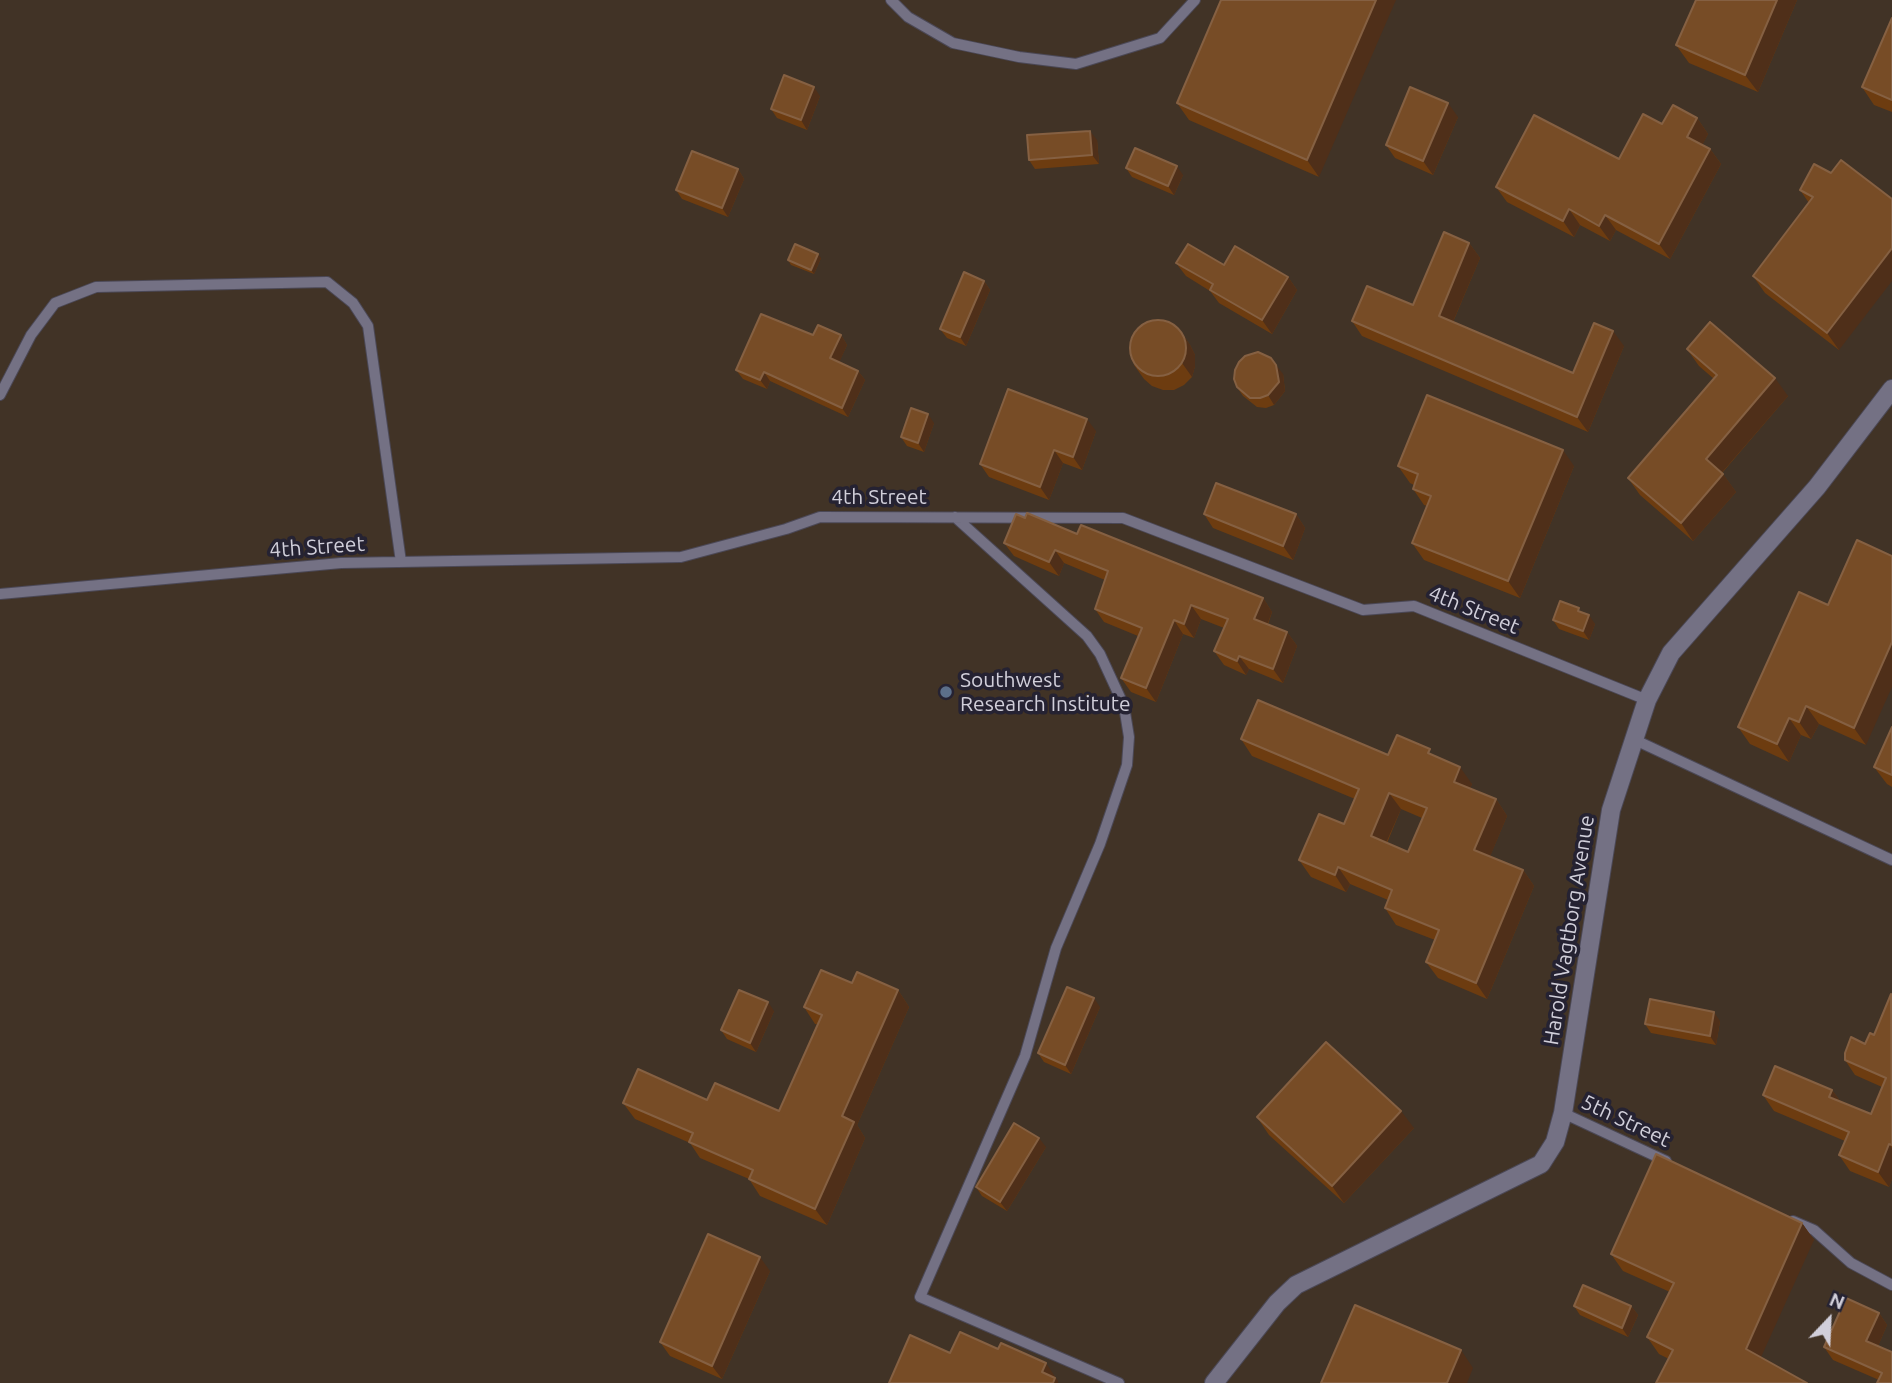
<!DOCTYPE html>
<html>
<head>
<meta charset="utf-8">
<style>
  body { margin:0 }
  #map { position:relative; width:1892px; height:1383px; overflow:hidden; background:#2f2b3c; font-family:Ubuntu,sans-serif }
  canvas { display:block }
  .north { position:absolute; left:1794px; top:1285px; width:70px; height:70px; -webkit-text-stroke:5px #252232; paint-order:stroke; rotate:23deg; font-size:19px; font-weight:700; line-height:28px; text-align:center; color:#d1cfda }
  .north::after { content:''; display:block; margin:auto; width:24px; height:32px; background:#d1cfda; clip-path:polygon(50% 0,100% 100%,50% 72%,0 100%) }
</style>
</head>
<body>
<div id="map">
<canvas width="1892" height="1383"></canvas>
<div class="north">N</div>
</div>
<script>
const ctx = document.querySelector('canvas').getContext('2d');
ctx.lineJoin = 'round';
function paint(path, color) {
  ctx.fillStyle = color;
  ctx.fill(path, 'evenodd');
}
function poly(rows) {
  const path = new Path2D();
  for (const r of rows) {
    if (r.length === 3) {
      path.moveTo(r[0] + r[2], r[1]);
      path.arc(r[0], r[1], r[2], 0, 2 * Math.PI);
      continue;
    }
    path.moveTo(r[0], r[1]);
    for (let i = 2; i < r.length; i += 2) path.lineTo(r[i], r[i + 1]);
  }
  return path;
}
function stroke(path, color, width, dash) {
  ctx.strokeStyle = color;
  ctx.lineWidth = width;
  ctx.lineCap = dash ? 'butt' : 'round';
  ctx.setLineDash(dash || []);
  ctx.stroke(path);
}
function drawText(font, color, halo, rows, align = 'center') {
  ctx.font = font + ' Ubuntu,sans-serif';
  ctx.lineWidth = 7;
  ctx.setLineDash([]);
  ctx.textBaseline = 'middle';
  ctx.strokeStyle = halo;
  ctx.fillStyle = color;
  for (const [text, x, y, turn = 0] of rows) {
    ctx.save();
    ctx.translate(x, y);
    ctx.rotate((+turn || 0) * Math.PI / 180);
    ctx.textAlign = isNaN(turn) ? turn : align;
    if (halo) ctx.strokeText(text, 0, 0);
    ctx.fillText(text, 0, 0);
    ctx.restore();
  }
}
paint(poly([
  [0,0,1892,0,1892,1383,0,1383]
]), '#413326');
const lane = poly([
  [891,0,908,17,953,43,1019,57,1076,64,1160,38,1195,0],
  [0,395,31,335,55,303,96,287,327,282,353,303,368,326,401,562],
  [955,517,1087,636,1100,654,1124,706,1129,737,1127,765,1100,844,1056,948,1025,1056,920,1297,1119,1383],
  [0,594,341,563,681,557,786,529,820,517,1123,518,1363,610,1414,606,1647,700],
  [1633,739,1892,860],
  [1563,1113,1666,1161],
  [1793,1221,1814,1230,1851,1263,1892,1285]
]);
const street = poly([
  [1214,1383,1277,1303,1296,1285,1541,1164,1555,1142,1563,1113,1611,810,1647,700,1671,653,1817,487,1892,389]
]);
stroke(lane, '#4b4856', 12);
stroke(street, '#4b4856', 20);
stroke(lane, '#747184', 10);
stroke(street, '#747184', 18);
paint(poly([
  [1221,0,1319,177,1189,120,1177,103],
  [1696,0,1797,0,1758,92,1689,63,1676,45],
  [1892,18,1892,112,1874,105,1862,87],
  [820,96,807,130,777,118,771,109],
  [1458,117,1433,175,1395,158,1386,145],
  [1697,118,1708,134,1702,145,1710,149,1721,164,1670,259,1616,230,1610,241,1580,225,1574,237,1507,202,1496,187,1619,159,1662,124],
  [1097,140,1099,164,1035,169,1029,160],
  [1126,168,1183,175,1174,195,1132,177],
  [738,169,744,179,728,217,682,199,676,190],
  [1831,173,1839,350,1765,293,1753,276,1809,203,1800,190],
  [1469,243,1480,258,1453,322,1573,373,1624,346,1588,432,1362,336,1352,321,1413,305],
  [821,258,814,274,791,265,788,260],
  [1176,263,1224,265,1288,277,1297,290,1272,334,1219,303,1210,291,1186,276],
  [984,281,990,290,966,346,947,338,940,329],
  [1181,332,1190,345,1195,355,1195,366,1192,377,1184,385,1174,390,1163,390,1152,386,1144,379,1134,365],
  [813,335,841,335,847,345,839,362,858,371,865,380,848,417,770,381,767,389,743,379,736,370],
  [1687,349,1788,396,1722,473,1736,492,1693,541,1640,495,1628,478,1714,379,1699,366],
  [1283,374,1285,391,1274,405,1266,408,1257,407,1243,396,1237,387],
  [934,423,924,452,907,446,901,437],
  [1096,431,1082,470,1063,463,1049,500,989,477,980,464],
  [1398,466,1574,466,1520,598,1424,560,1412,543,1427,506,1424,505,1413,489,1414,485,1410,483],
  [1204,514,1296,514,1305,528,1293,560,1213,528],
  [1025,518,1077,534,1263,598,1272,612,1268,624,1287,632,1297,646,1283,683,1249,669,1246,675,1224,665,1214,651,1224,628,1201,619,1194,638,1183,634,1156,702,1131,692,1121,678,1138,636,1104,622,1095,609,1105,580,1064,563,1059,576,1014,556,1004,543],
  [1799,592,1866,745,1819,724,1811,739,1801,735,1789,762,1750,744,1738,727],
  [1582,612,1595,624,1589,640,1559,629,1553,620],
  [1892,727,1892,787,1887,784,1874,767],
  [1241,739,1388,755,1435,756,1472,784,1470,788,1496,799,1507,816,1490,856,1523,870,1534,886,1487,999,1438,978,1426,962,1435,940,1396,925,1385,908,1388,900,1350,884,1346,892,1311,877,1299,860,1344,824,1355,799,1252,756],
  [1401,809,1422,818,1408,852,1387,843],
  [852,983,898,990,909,1007,857,1125,865,1138,827,1225,760,1196,749,1179,700,1158,690,1143,635,1119,623,1103,707,1100,779,1111,817,1024,815,1024,804,1007],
  [1892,994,1892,1179,1889,1187,1850,1171,1839,1155,1845,1141,1774,1111,1763,1095,1832,1090,1840,1101,1871,1114,1882,1087,1855,1075,1845,1060,1865,1044,1874,1035],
  [1100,1007,1071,1074,1044,1062,1038,1053],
  [774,1011,756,1052,727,1039,721,1030],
  [1720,1021,1716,1045,1651,1033,1645,1024],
  [1257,1117,1414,1128,1344,1203,1269,1135],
  [1046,1147,1007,1211,982,1196,976,1187],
  [1802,1223,1814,1240,1669,1359,1659,1354,1647,1337,1670,1292,1623,1271,1611,1254],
  [770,1271,722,1379,670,1356,660,1342],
  [1574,1306,1631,1306,1638,1315,1628,1337,1580,1315],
  [1879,1313,1887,1325,1878,1346,1892,1352,1879,1380,1833,1360,1824,1347]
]), '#6d3c10');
paint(poly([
  [1376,0,1396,0,1319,177,1307,160],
  [1777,0,1797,0,1758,92,1745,75],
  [814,87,820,96,807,130,801,120],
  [1448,103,1458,117,1433,175,1423,161],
  [1697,118,1708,134,1698,153,1687,137],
  [1090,131,1097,140,1099,164,1092,155],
  [1710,149,1721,164,1670,259,1659,244],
  [1177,166,1183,175,1174,195,1168,186],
  [738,169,744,179,728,217,722,208],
  [1569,209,1580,225,1574,237,1563,221],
  [1605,215,1616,230,1610,241,1599,226],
  [1469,243,1480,258,1449,331,1439,316],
  [1892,248,1892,281,1839,350,1827,333],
  [818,254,821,258,814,274,811,270],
  [1288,277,1297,290,1272,334,1262,320],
  [984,281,990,290,966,346,960,337],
  [1613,331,1624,346,1588,432,1577,417],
  [1181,332,1190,345,1195,355,1195,366,1192,377,1182,363],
  [841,335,847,345,837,367,830,358],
  [1276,365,1283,374,1285,391,1274,405,1268,395],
  [858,371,865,380,848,417,842,408],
  [764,372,770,381,767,389,760,380],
  [1775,378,1788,396,1718,477,1706,459],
  [928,414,934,423,924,452,918,443],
  [1087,419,1096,431,1082,470,1073,457],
  [1054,450,1063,463,1049,500,1040,487],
  [1563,450,1574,466,1520,598,1508,581],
  [1723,474,1736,492,1693,541,1681,523],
  [1296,514,1305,528,1293,560,1283,546],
  [1055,550,1064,563,1059,576,1049,562],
  [1263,598,1272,612,1264,633,1254,619],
  [1191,605,1201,619,1194,638,1184,624],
  [1589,615,1595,624,1589,640,1583,631],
  [1174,620,1183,634,1156,702,1146,688],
  [1287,632,1297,646,1283,683,1273,669],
  [1892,642,1892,687,1866,745,1854,728],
  [1239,656,1249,669,1246,675,1237,661],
  [1806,706,1819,724,1811,739,1799,722],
  [1789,718,1801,735,1789,762,1777,744],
  [1460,767,1472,784,1466,799,1454,782],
  [1389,793,1401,809,1382,852,1371,836],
  [1496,799,1507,816,1486,866,1474,850],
  [1338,867,1350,884,1346,892,1335,875],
  [1523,870,1534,886,1487,999,1476,983],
  [898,990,909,1007,857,1125,865,1138,827,1225,815,1209,842,1116],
  [1094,998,1100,1007,1071,1074,1065,1065],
  [768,1002,774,1011,756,1052,750,1043],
  [1714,1012,1720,1021,1716,1045,1710,1036],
  [1832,1090,1843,1105,1829,1097],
  [1401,1111,1414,1128,1344,1203,1332,1186],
  [1039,1138,1046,1147,1007,1211,1000,1202],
  [1889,1144,1892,1148,1892,1179,1889,1187,1878,1172],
  [1802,1223,1814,1240,1757,1366,1746,1349],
  [760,1257,770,1271,722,1379,712,1366],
  [1631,1306,1638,1315,1628,1337,1622,1328],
  [1879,1313,1887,1325,1875,1353,1866,1341],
  [1461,1350,1473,1368,1467,1383,1447,1383],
  [1046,1363,1058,1381,1058,1383,1049,1383,1042,1372]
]), '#4f2f19');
const building = poly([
  [1221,0,1376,0,1307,160,1177,103,1221,0],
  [1696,0,1777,0,1745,75,1676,45,1696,0],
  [1892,18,1892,100,1862,87,1892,18],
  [784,75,814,87,801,120,771,109,784,75],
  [1410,87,1448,103,1423,161,1386,145,1410,87],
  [1673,105,1697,118,1687,137,1710,149,1659,244,1605,215,1599,226,1569,209,1563,221,1496,187,1534,115,1619,159,1643,114,1662,124,1673,105],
  [1090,131,1092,155,1029,160,1027,135,1090,131],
  [1135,148,1177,166,1168,186,1126,168,1135,148],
  [692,151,738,169,722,208,676,190,692,151],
  [1841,160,1892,199,1892,248,1827,333,1753,276,1813,197,1800,190,1814,164,1831,173,1841,160],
  [1444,232,1469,243,1439,316,1573,373,1594,323,1613,331,1577,417,1352,321,1367,286,1413,305,1444,232],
  [795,244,818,254,811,270,788,260,795,244],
  [1188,244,1224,265,1235,246,1288,277,1262,320,1210,290,1213,284,1176,263,1188,244],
  [964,272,984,281,960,337,940,329,964,272],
  [761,314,813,335,818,325,841,335,830,358,858,371,842,408,764,372,760,380,736,370,761,314],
  [1158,348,28],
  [1710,322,1775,378,1706,459,1723,474,1681,523,1628,478,1717,375,1687,349,1710,322],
  [1258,352,1271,358,1276,365,1279,382,1268,395,1260,398,1250,398,1237,387,1234,379,1235,370,1239,362,1245,356,1258,352],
  [1008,389,1087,419,1073,457,1054,450,1040,487,980,464,1008,389],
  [1427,395,1563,450,1508,581,1412,543,1431,496,1413,489,1418,474,1398,466,1427,395],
  [911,408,928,414,918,443,901,437,911,408],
  [1216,483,1296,514,1283,546,1204,514,1216,483],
  [1027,513,1077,534,1081,525,1263,598,1254,619,1287,632,1273,669,1239,656,1237,661,1214,651,1228,619,1191,605,1184,624,1174,620,1146,688,1121,678,1142,628,1095,609,1108,571,1055,550,1049,562,1004,543,1016,514,1025,518,1027,513],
  [1857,540,1892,556,1892,642,1854,728,1806,706,1799,722,1789,718,1777,744,1738,727,1799,592,1828,605,1857,540],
  [1560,601,1579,608,1578,611,1589,615,1583,631,1553,620,1560,601],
  [1258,700,1388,755,1397,735,1430,749,1428,753,1460,767,1454,782,1496,799,1474,850,1523,870,1476,983,1426,962,1439,930,1385,908,1392,890,1338,867,1335,875,1299,860,1319,814,1344,824,1359,789,1241,739,1258,700],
  [1389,793,1427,808,1408,852,1371,836,1389,793],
  [1892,727,1892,775,1874,767,1892,727],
  [821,970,852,983,857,972,898,990,842,1116,854,1122,815,1209,749,1179,753,1170,689,1142,693,1133,623,1103,638,1069,707,1100,715,1083,779,1111,822,1015,804,1007,821,970],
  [1067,987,1094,998,1065,1065,1038,1053,1067,987],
  [739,990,768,1002,750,1043,721,1030,739,990],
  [1891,994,1892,1145,1889,1144,1878,1172,1839,1155,1849,1132,1763,1095,1775,1066,1832,1090,1829,1097,1871,1114,1886,1078,1845,1060,1845,1053,1851,1037,1865,1044,1870,1033,1874,1035,1891,994],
  [1650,999,1714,1012,1710,1036,1645,1024,1650,999],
  [1326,1042,1401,1111,1332,1186,1257,1117,1326,1042],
  [1014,1123,1039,1138,1000,1202,976,1187,1014,1123],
  [1656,1154,1802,1223,1746,1349,1807,1383,1656,1383,1673,1350,1647,1337,1674,1283,1611,1254,1656,1154],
  [708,1234,760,1257,712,1366,660,1342,708,1234],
  [1583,1285,1631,1306,1622,1328,1574,1306,1583,1285],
  [1846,1298,1879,1313,1866,1341,1892,1352,1892,1383,1877,1383,1882,1373,1824,1347,1846,1298],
  [1355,1305,1461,1350,1447,1383,1321,1383,1355,1305],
  [960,1332,998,1349,1001,1343,1046,1363,1042,1372,1055,1378,1053,1383,889,1383,910,1335,950,1353,960,1332]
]);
paint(building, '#774c26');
stroke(building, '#856042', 2);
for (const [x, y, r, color] of [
  [946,692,7,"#5c6f8a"]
]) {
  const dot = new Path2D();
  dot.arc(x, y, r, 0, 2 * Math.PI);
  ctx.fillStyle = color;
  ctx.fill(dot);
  stroke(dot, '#252232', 2.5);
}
drawText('21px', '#d1cfda', '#252232', [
  ["4th Street",879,497],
  ["4th Street",317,547,-4],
  ["4th Street",1474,610,22],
  ["Harold Vagtborg Avenue",1569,930,-81],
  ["5th Street",1626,1121,25]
]);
drawText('21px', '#d1cfda', '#252232', [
  ["Southwest",960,680],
  ["Research Institute",960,704]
], 'left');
</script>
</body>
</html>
